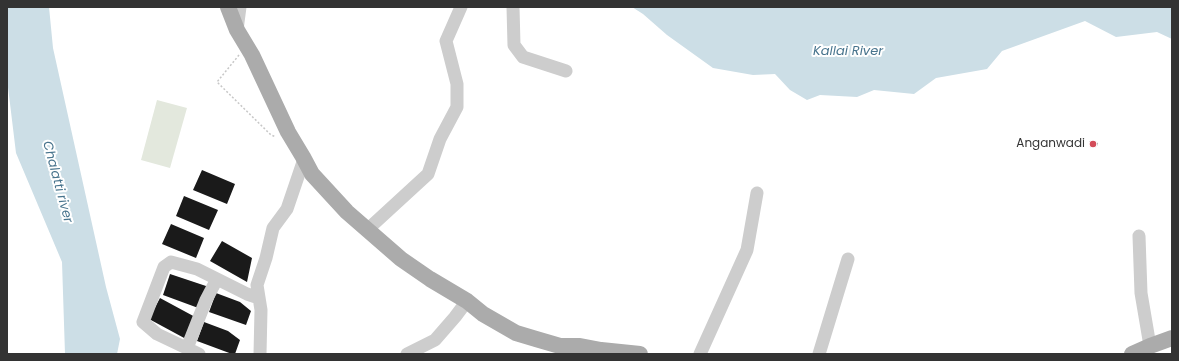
<!DOCTYPE html>
<html>
<head>
<meta charset="utf-8">
<style>
  body { margin:0 }
  #map { position:relative; width:1179px; height:361px; overflow:hidden; background:#fff; font-family:Poppins,sans-serif }
  canvas { display:block }
  .frame { position:absolute; inset:0; border:8px solid #333; pointer-events:none }
</style>
</head>
<body>
<div id="map">
<canvas width="1179" height="361"></canvas>
<div class="frame"></div>
</div>
<script>
const ctx = document.querySelector('canvas').getContext('2d');
ctx.lineJoin = 'round';
function paint(path, color) {
  ctx.fillStyle = color;
  ctx.fill(path, 'evenodd');
}
function poly(rows) {
  const path = new Path2D();
  for (const r of rows) {
    path.moveTo(r[0], r[1]);
    for (let i = 2; i < r.length; i += 2) path.lineTo(r[i], r[i + 1]);
  }
  return path;
}
function stroke(path, color, width, dash) {
  ctx.strokeStyle = color;
  ctx.lineWidth = width;
  ctx.lineCap = dash ? 'butt' : 'round';
  ctx.setLineDash(dash || []);
  ctx.stroke(path);
}
function drawText(font, color, halo, rows, align = 'center') {
  ctx.font = font + ' Poppins,sans-serif';
  ctx.lineWidth = 4;
  ctx.setLineDash([]);
  ctx.textBaseline = 'middle';
  ctx.strokeStyle = halo;
  ctx.fillStyle = color;
  for (const [text, x, y, turn = 0] of rows) {
    ctx.save();
    ctx.translate(x, y);
    ctx.rotate((+turn || 0) * Math.PI / 180);
    ctx.textAlign = isNaN(turn) ? turn : align;
    if (halo) ctx.strokeText(text, 0, 0);
    ctx.fillText(text, 0, 0);
    ctx.restore();
  }
}
paint(poly([
  [157,100,187,108,170,168,141,160]
]), '#e3e8dd');
paint(poly([
  [7,7,49,7,53,48,106,287,120,339,117,354,65,354,62,262,16,153,7,79],
  [632,7,1172,7,1172,39,1157,32,1116,37,1085,21,1002,51,987,69,936,78,914,94,874,90,857,97,820,95,807,100,790,90,775,74,753,75,713,68,667,35,643,14]
]), '#ccdee6');
paint(poly([
  [1089,141,1098,143,1097,146,1089,145],
  [202,170,235,184,227,204,193,190],
  [184,196,218,210,209,230,176,216],
  [171,224,204,238,196,258,162,244],
  [222,241,252,258,247,282,210,261],
  [170,274,209,287,201,309,163,295],
  [216,293,240,302,251,311,246,325,209,312],
  [160,298,197,318,186,339,149,319],
  [204,322,228,331,240,340,235,354,232,354,197,341]
]), '#1a1a1a');
stroke(poly([
  [239,55,217,82,271,135,276,137]
]), '#c7c7c7', 1.5, [2, 2]);
stroke(poly([
  [513,7,514,45,523,57,566,71],
  [237,30,240,7],
  [367,230,428,174,440,139,457,107,457,84,446,41,461,7],
  [1139,236,1141,293,1150,346],
  [187,348,206,300,217,279],
  [199,354,157,334,143,322,164,267,171,262,197,269,247,294,259,298],
  [260,354,261,310,257,285,266,258,273,228,287,209,304,159],
  [407,354,435,340,455,317,467,301],
  [700,354,747,250,757,193],
  [819,354,848,259]
]), '#cdcdcd', 13);
stroke(poly([
  [228,7,237,30,252,55,288,132,303,157,312,174,347,212,401,259,430,279,467,301,483,314,516,333,536,339,560,346,580,346,601,350,640,354],
  [1132,354,1150,346,1172,338]
]), '#ababab', 16);
for (const [x, y, r, color] of [
  [1093,144,4,"#d34c59"]
]) {
  const dot = new Path2D();
  dot.arc(x, y, r, 0, 2 * Math.PI);
  ctx.fillStyle = color;
  ctx.fill(dot);
  stroke(dot, '#fff', 1.5);
}
drawText('12px', '#333', '#fff', [
  ["Anganwadi",1085,144]
], 'right');
drawText('italic 13px', '#48748d', '#fff', [
  ["Kallai River",848,52],
  ["Chalatti river",57,182,75]
]);
</script>
</body>
</html>
